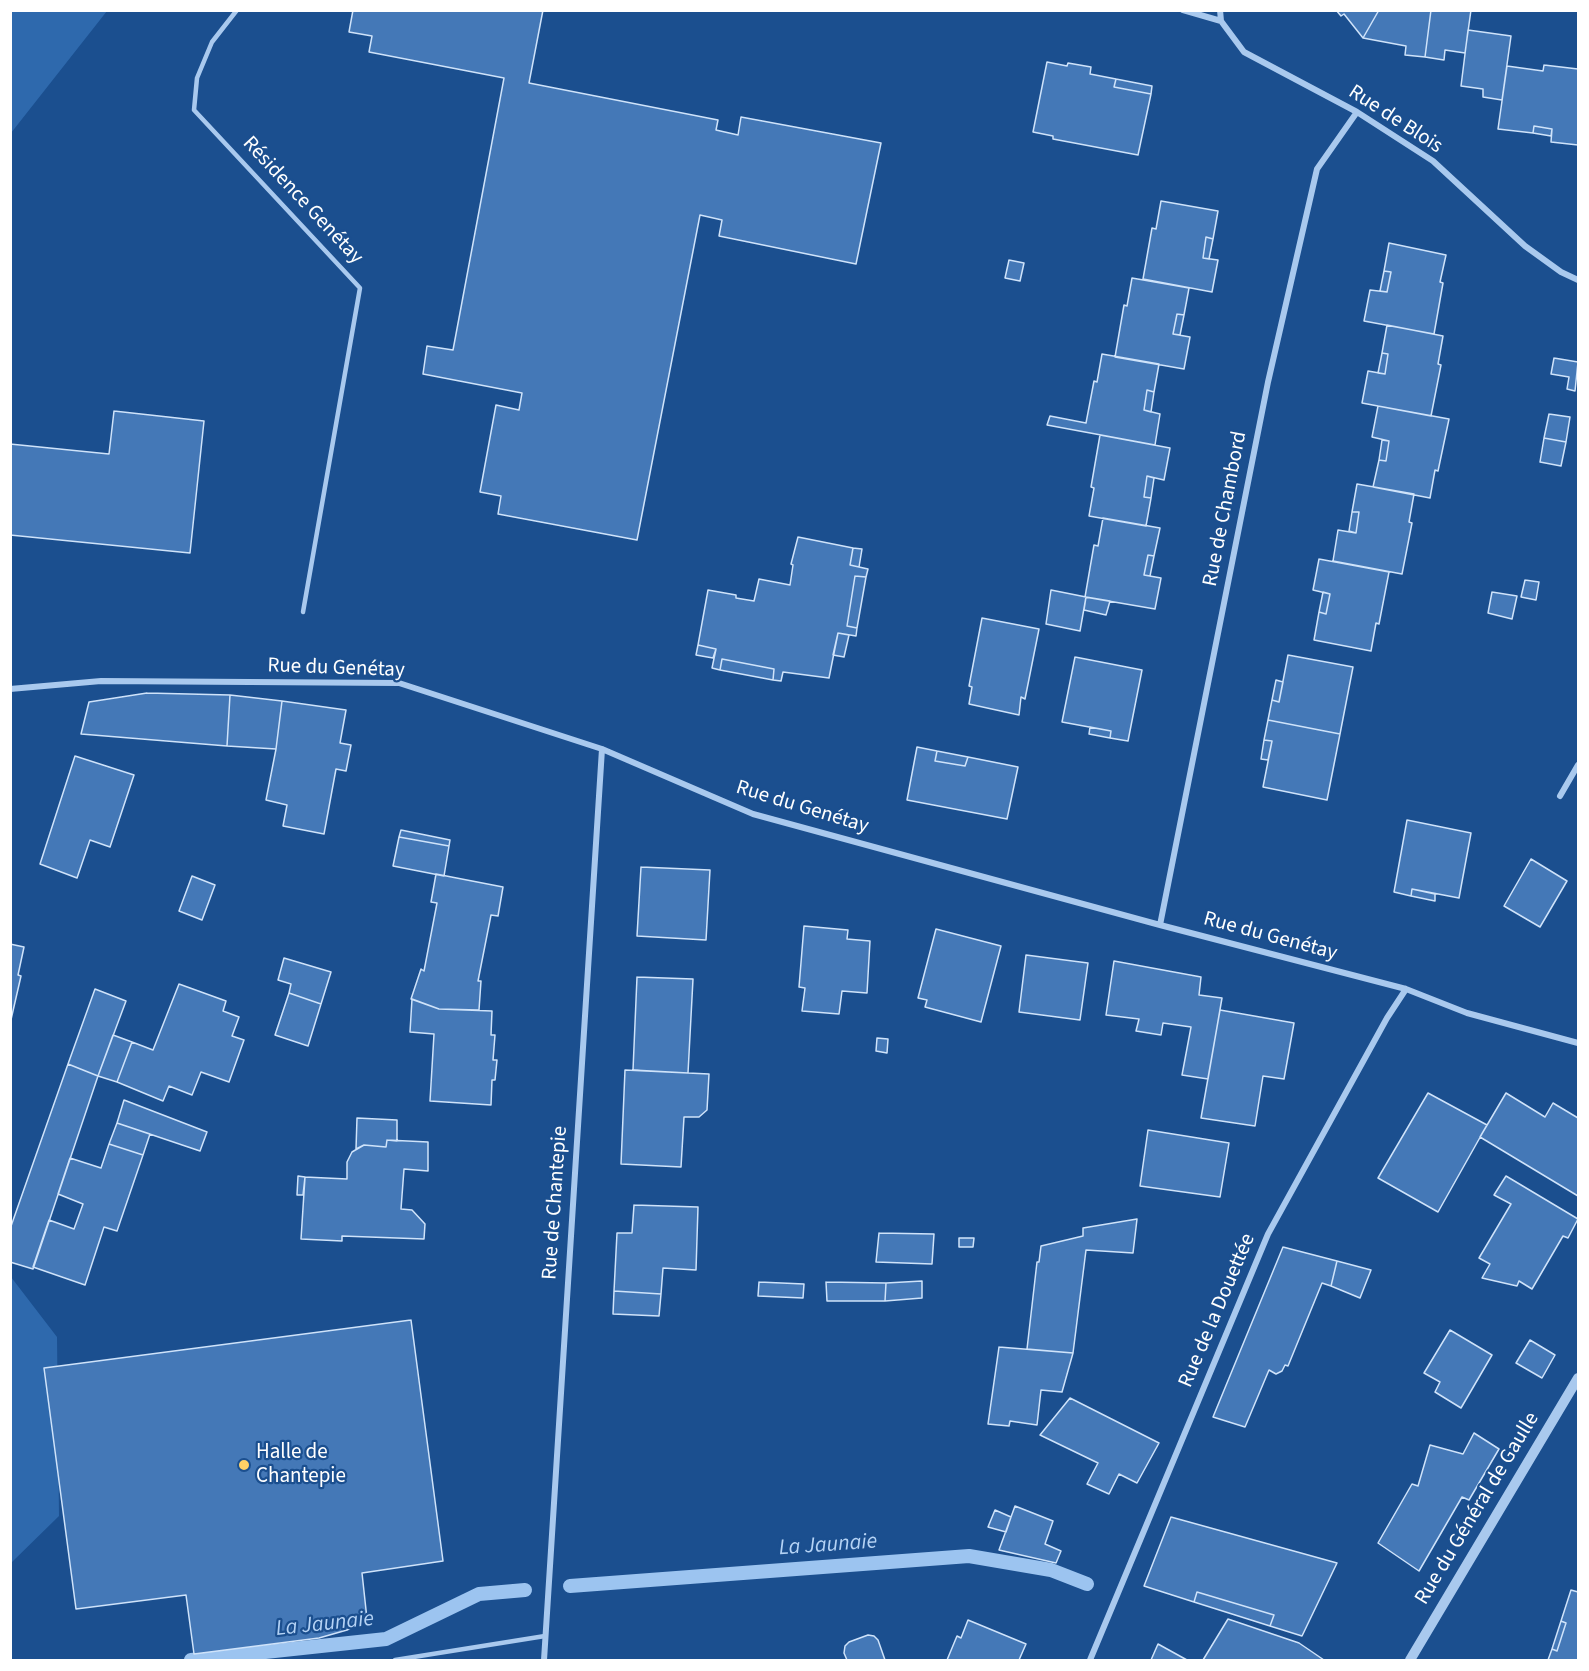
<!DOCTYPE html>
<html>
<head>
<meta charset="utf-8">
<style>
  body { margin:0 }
  #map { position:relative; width:1589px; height:1671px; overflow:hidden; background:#1b4f8f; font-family:"Source Sans 3",sans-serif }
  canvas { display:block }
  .frame { position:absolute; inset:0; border:12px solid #fff; pointer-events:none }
</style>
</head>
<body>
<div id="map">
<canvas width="1589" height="1671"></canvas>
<div class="frame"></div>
</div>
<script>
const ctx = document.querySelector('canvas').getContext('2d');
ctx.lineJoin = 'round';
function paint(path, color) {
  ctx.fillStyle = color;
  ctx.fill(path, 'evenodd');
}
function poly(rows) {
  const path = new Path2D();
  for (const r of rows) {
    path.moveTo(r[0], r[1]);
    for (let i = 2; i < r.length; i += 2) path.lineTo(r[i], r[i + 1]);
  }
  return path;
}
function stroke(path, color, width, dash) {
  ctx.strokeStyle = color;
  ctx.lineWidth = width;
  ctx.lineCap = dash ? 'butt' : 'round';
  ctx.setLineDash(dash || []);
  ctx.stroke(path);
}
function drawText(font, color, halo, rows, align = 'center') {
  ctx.font = font + ' "Source Sans 3",sans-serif';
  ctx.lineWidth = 4.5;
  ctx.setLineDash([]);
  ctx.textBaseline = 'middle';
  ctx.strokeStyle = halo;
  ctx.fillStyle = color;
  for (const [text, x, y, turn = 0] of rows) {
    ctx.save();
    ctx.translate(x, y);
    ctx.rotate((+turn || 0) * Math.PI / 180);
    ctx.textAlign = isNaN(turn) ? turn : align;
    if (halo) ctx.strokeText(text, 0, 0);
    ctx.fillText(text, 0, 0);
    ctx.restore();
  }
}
paint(poly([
  [11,10,107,11,11,133,10,11],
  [11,1277,57,1337,59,1516,11,1563]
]), '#2e69ad');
stroke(poly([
  [570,1586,969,1556,1051,1570,1087,1584],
  [191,1660,386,1639,479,1594,525,1590]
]), '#9cc4f0', 14);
const building = poly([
  [353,10,543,10,529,83,718,120,716,130,738,135,741,117,881,143,856,264,719,236,722,220,700,215,637,540,498,514,501,496,480,492,496,405,519,410,522,393,423,374,427,346,453,350,504,78,369,52,372,36,349,32,353,10],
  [1336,10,1379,10,1363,38,1344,14,1341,16,1336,10],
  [1379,10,1431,10,1425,57,1405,55,1406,46,1363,38,1379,10],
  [1431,10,1471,10,1465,53,1445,50,1444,60,1425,57,1431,10],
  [1468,30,1511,36,1502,100,1483,97,1483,89,1461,86,1468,30],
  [1047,62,1067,66,1068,63,1091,67,1090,74,1116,79,1114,87,1151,94,1138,155,1053,139,1053,136,1033,132,1047,62],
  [1544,65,1578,69,1578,145,1551,142,1552,129,1534,126,1533,133,1498,129,1507,66,1543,71,1544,65],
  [1116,79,1152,86,1151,94,1114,87,1116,79],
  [1534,126,1552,129,1551,136,1533,133,1534,126],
  [1161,201,1218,211,1213,239,1206,237,1203,258,1218,260,1212,292,1143,279,1152,228,1156,229,1161,201],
  [1206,237,1213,239,1209,259,1203,258,1206,237],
  [1389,243,1446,255,1440,282,1443,283,1434,334,1364,321,1370,290,1387,292,1391,272,1384,271,1389,243],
  [1009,260,1024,263,1020,281,1005,278,1009,260],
  [1384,271,1391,272,1387,292,1380,291,1384,271],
  [1132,278,1189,288,1184,315,1177,314,1173,334,1190,337,1184,369,1115,357,1124,305,1127,306,1132,278],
  [1177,314,1184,315,1180,335,1173,334,1177,314],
  [1387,325,1443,336,1438,364,1441,365,1431,416,1362,403,1368,371,1385,374,1388,354,1382,353,1387,325],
  [1382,353,1388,354,1385,374,1378,373,1382,353],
  [1102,354,1159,364,1154,392,1147,390,1144,410,1160,414,1155,445,1047,425,1050,416,1086,423,1094,381,1097,382,1102,354],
  [1554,358,1578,362,1575,391,1567,389,1569,377,1551,374,1554,358],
  [1147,390,1154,392,1151,412,1144,410,1147,390],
  [1378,406,1449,419,1438,471,1435,470,1430,498,1373,487,1379,460,1386,461,1389,441,1372,437,1378,406],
  [114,411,204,421,190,553,10,535,10,444,109,454,114,411],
  [1549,414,1570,417,1566,442,1544,438,1549,414],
  [1100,435,1170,448,1164,480,1147,476,1144,497,1151,498,1146,526,1089,516,1094,488,1091,487,1100,435],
  [1544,438,1566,442,1561,466,1540,462,1544,438],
  [1382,440,1389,441,1386,461,1379,460,1382,440],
  [1147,476,1154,478,1151,498,1144,497,1147,476],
  [1357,484,1414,494,1409,522,1412,523,1402,574,1333,561,1338,530,1356,533,1359,512,1352,512,1357,484],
  [1352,512,1359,512,1356,533,1349,531,1352,512],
  [1103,518,1160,528,1154,556,1148,555,1144,575,1161,578,1155,609,1085,597,1094,545,1098,546,1103,518],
  [798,537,853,548,850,565,868,569,866,577,855,576,847,626,857,628,856,636,838,633,829,678,783,672,781,681,773,680,774,669,722,659,720,670,712,668,716,649,698,645,708,590,736,595,736,598,754,601,759,579,790,585,793,565,791,564,798,537],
  [853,548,862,549,859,567,850,565,853,548],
  [1148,555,1154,556,1150,576,1144,575,1148,555],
  [1319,559,1389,572,1379,624,1376,623,1371,651,1314,640,1319,612,1326,614,1330,594,1313,590,1319,559],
  [855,576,866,577,857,628,847,626,855,576],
  [1525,580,1539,582,1536,600,1521,597,1525,580],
  [1051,590,1086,597,1080,631,1046,624,1051,590],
  [1323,592,1330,594,1326,614,1319,612,1323,592],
  [1492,592,1517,596,1512,619,1488,613,1492,592],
  [1086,597,1110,601,1106,615,1084,610,1086,597],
  [982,618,1039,629,1025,699,1021,697,1019,715,969,704,972,687,969,686,982,618],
  [838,633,849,635,844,657,833,655,838,633],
  [698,645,716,649,713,658,696,655,698,645],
  [1288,655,1353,667,1340,734,1268,720,1272,700,1279,702,1288,655],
  [1075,657,1142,670,1128,741,1110,738,1111,731,1062,722,1075,657],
  [722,659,774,669,773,680,720,670,722,659],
  [1276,680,1283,682,1279,702,1272,700,1276,680],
  [147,693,230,695,227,746,81,734,89,702,147,693],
  [230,695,282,701,276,749,227,746,230,695],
  [282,701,346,710,340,743,351,745,346,771,336,769,324,834,283,826,287,805,266,800,276,749,282,701],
  [1268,720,1340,734,1327,800,1263,787,1272,741,1264,740,1268,720],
  [1090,727,1111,731,1110,738,1089,734,1090,727],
  [1264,740,1272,741,1268,760,1261,759,1264,740],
  [917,747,937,751,935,761,965,766,968,757,1018,767,1007,819,907,800,917,747],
  [937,751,968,757,965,766,935,761,937,751],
  [75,756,134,775,110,847,90,840,77,878,40,864,75,756],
  [1407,820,1471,833,1459,898,1412,889,1411,896,1394,892,1407,820],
  [401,830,450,840,449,846,399,837,401,830],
  [399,837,449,846,444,876,393,866,399,837],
  [1531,859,1567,881,1540,927,1504,906,1531,859],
  [641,867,710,870,706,940,637,936,641,867],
  [436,874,503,887,498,916,491,915,478,981,481,981,479,1010,439,1009,411,999,421,969,424,971,437,903,431,902,436,874],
  [192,876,215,885,202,920,179,911,192,876],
  [1412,889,1435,894,1435,901,1411,896,1412,889],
  [804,926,848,930,847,939,870,941,867,993,842,991,839,1014,802,1011,805,988,799,987,804,926],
  [936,929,1001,946,981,1022,925,1007,927,1000,918,998,936,929],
  [10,944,24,947,18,975,21,976,10,1024,10,944],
  [1026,955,1088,963,1080,1020,1019,1012,1026,955],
  [284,958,331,972,321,1004,289,993,291,984,278,980,284,958],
  [1114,961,1201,977,1199,995,1222,998,1208,1079,1182,1075,1191,1027,1163,1023,1161,1035,1136,1031,1139,1019,1106,1015,1114,961],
  [637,977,693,979,688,1073,633,1070,637,977],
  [179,984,226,1001,223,1011,239,1017,232,1036,244,1040,229,1082,201,1072,192,1095,169,1086,163,1101,117,1082,132,1042,153,1050,179,984],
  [95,989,126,1001,98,1076,68,1064,95,989],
  [289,993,321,1004,308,1046,275,1035,289,993],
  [412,999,439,1009,492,1011,491,1035,495,1035,493,1060,497,1060,495,1080,492,1080,491,1105,430,1101,434,1034,410,1032,412,999],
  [1220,1010,1294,1023,1284,1079,1263,1076,1255,1126,1201,1118,1220,1010],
  [113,1035,132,1042,117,1082,98,1076,113,1035],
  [877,1038,888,1039,887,1053,876,1051,877,1038],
  [68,1064,98,1076,33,1269,10,1262,10,1229,68,1064],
  [625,1070,709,1074,707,1110,699,1117,684,1117,681,1167,621,1164,625,1070],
  [1428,1093,1487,1125,1438,1212,1378,1178,1428,1093],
  [1506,1093,1545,1117,1553,1103,1578,1118,1578,1196,1480,1137,1506,1093],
  [124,1100,207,1132,200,1151,117,1123,124,1100],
  [357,1118,397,1120,397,1141,387,1140,386,1147,364,1145,356,1149,357,1118],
  [117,1123,150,1134,143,1155,109,1144,117,1123],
  [1148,1130,1229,1143,1220,1197,1140,1186,1148,1130],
  [387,1140,428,1142,428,1171,404,1169,401,1209,412,1210,425,1224,424,1239,342,1236,342,1241,301,1239,305,1177,347,1179,347,1162,352,1152,364,1145,386,1147,387,1140],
  [109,1144,143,1155,117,1231,104,1227,85,1285,33,1267,49,1220,74,1229,83,1204,58,1194,70,1158,101,1168,109,1144],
  [298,1176,305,1177,303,1195,297,1195,298,1176],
  [1506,1176,1578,1219,1568,1238,1563,1236,1532,1289,1519,1281,1517,1286,1482,1278,1490,1264,1479,1258,1511,1204,1494,1195,1506,1176],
  [634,1205,698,1207,696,1270,663,1268,661,1294,614,1291,617,1233,632,1233,634,1205],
  [1137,1219,1133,1253,1086,1250,1073,1353,1027,1349,1037,1262,1039,1262,1041,1246,1083,1236,1083,1228,1137,1219],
  [879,1233,934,1234,932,1264,876,1262,879,1233],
  [959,1238,974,1238,973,1247,959,1247,959,1238],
  [1283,1247,1337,1261,1331,1286,1322,1283,1288,1366,1285,1365,1282,1371,1276,1374,1269,1370,1245,1427,1213,1417,1283,1247],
  [1337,1261,1371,1270,1360,1298,1331,1286,1337,1261],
  [922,1281,922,1298,885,1301,886,1283,922,1281],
  [759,1282,804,1284,803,1298,758,1296,759,1282],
  [826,1282,886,1283,885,1301,827,1301,826,1282],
  [614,1291,661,1294,659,1316,613,1314,614,1291],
  [411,1320,443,1561,362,1573,367,1619,347,1630,319,1638,194,1654,186,1595,76,1609,44,1368,411,1320],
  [1450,1330,1492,1355,1461,1408,1435,1392,1440,1382,1424,1373,1450,1330],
  [1530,1340,1555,1355,1542,1378,1516,1363,1530,1340],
  [999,1347,1073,1353,1062,1392,1041,1390,1037,1425,1010,1421,1009,1426,988,1424,999,1347],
  [1070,1398,1159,1443,1137,1483,1119,1474,1109,1494,1087,1484,1098,1463,1040,1435,1070,1398],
  [1474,1433,1499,1449,1469,1500,1462,1497,1419,1571,1378,1543,1412,1484,1418,1486,1430,1445,1463,1454,1474,1433],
  [1015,1506,1053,1521,1045,1544,1061,1551,1056,1563,999,1550,1015,1506],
  [995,1510,1011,1517,1006,1532,988,1527,995,1510],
  [1171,1517,1337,1563,1302,1636,1270,1626,1274,1615,1197,1592,1194,1602,1144,1586,1171,1517],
  [1571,1590,1578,1592,1578,1660,1548,1660,1552,1649,1557,1651,1566,1623,1561,1621,1571,1590],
  [1197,1592,1274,1615,1270,1626,1194,1602,1197,1592],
  [1228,1619,1299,1643,1324,1660,1203,1660,1228,1619],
  [968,1620,1026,1644,1019,1660,947,1660,957,1636,961,1638,968,1620],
  [1561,1621,1566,1623,1557,1651,1552,1649,1561,1621],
  [868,1635,874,1636,878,1640,885,1660,847,1660,844,1653,845,1646,849,1642,868,1635],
  [1158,1644,1187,1660,1151,1660,1158,1644]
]);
paint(building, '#4478b7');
stroke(building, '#cfe3fa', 1.5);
stroke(poly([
  [237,10,212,42,197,78,194,110,360,288,303,612],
  [395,1660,545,1636]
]), '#a9c9ee', 4.5);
stroke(poly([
  [1183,10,1221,21,1244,52,1357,112,1433,161,1525,246,1561,272,1578,280],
  [1220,10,1221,21],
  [10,689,101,681,399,683,602,749,753,814,1160,925,1406,989,1467,1013,1578,1043],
  [1560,796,1578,765],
  [1160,925,1268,382,1317,169,1357,112],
  [544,1660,602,749],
  [1090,1660,1268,1234,1387,1018,1406,989]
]), '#a9c9ee', 6);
stroke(poly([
  [1410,1660,1578,1378]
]), '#a9c9ee', 10);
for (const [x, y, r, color] of [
  [244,1465,6,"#ffd166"]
]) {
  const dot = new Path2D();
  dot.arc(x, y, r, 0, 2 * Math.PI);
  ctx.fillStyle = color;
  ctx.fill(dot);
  stroke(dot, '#1b4f8f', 2);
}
drawText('21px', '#fff', '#1b4f8f', [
  ["Rue de Blois",1395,120,33],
  ["Résidence Genétay",302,201,47],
  ["Rue de Chambord",1226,509,-79],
  ["Rue du Genétay",336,669,2],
  ["Rue du Genétay",802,808,17],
  ["Rue du Genétay",1270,937,15],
  ["Rue de Chantepie",556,1203,-86],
  ["Rue de la Douettée",1218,1311,-67],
  ["Rue du Général de Gaulle",1478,1509,-59]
]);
drawText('21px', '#fff', '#1b4f8f', [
  ["Halle de",256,1453],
  ["Chantepie",256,1477]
], 'left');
drawText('italic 22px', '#b5d3f5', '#1b4f8f', [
  ["La Jaunaie",828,1546,-4],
  ["La Jaunaie",325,1625,-6]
]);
</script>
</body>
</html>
